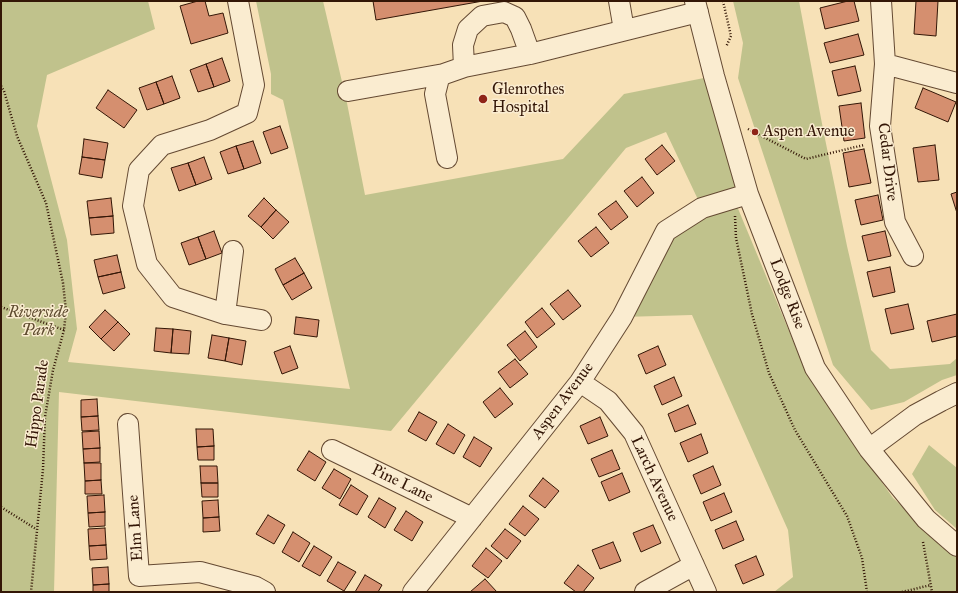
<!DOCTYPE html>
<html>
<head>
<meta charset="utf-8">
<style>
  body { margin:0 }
  #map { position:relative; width:958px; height:593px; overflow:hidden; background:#f7e1b7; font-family:"IM FELL Great Primer",serif }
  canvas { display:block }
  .frame { position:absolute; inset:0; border:2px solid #331606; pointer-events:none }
</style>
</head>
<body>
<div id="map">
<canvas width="958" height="593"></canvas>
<div class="frame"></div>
</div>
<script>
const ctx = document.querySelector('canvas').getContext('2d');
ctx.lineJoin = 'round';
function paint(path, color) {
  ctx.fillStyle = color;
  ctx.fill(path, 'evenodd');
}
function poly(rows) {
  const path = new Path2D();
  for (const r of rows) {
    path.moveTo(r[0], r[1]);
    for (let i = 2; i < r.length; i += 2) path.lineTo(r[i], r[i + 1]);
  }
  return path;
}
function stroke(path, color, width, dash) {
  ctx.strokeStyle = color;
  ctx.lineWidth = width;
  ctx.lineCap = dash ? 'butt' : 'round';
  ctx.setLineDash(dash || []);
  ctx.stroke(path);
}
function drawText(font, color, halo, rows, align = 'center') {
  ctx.font = font + ' "IM FELL Great Primer",serif';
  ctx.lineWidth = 3;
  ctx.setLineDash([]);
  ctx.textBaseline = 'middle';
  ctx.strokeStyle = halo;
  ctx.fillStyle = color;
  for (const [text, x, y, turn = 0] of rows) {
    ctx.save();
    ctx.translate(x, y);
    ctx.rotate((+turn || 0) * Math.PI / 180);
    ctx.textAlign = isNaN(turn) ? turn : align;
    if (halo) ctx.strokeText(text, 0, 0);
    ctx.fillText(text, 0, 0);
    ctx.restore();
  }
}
paint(poly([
  [1,1,148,1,155,29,47,75,37,126,67,240,77,329,68,362,350,389,283,100,271,94,271,74,256,1,323,1,347,103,365,195,563,159,624,94,714,76,748,194,734,199,804,367,862,454,893,498,957,556,957,592,774,592,793,577,788,530,692,315,622,317,666,231,702,208,666,132,626,148,391,431,59,392,54,592,1,592],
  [733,1,799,1,823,129,847,246,871,350,890,369,950,364,957,358,957,375,942,380,904,402,871,410,833,365,738,78,743,43],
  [929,445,957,468,957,529,935,510,912,474]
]), '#c0c28c');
const building = poly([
  [198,1,205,1,209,16,223,13,228,33,191,44,180,6,198,1],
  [373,1,483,1,376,20,373,1],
  [848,1,854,1,859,21,825,29,820,8,848,1],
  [916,1,938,1,936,36,914,34,916,1],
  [858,34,864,55,830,63,824,43,858,34],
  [222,58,230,81,214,87,206,64,222,58],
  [206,64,214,87,198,92,190,70,206,64],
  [855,66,861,91,838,96,832,71,855,66],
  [172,76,180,98,164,104,156,82,172,76],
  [156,82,164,104,147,110,139,88,156,82],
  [923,88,956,102,948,122,915,108,923,88],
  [108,90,137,110,124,128,96,108,108,90],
  [861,103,865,138,844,141,839,106,861,103],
  [280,126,288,148,271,154,263,132,280,126],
  [84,139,108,143,105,160,82,157,84,139],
  [253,141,261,163,244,169,236,146,253,141],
  [662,145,675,161,657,175,645,159,662,145],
  [935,145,939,180,918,182,913,148,935,145],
  [236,146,244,169,228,174,220,152,236,146],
  [864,149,871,183,849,187,843,153,864,149],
  [82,157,105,160,102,178,79,174,82,157],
  [204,157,212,179,196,185,188,163,204,157],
  [188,163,196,185,179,191,171,168,188,163],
  [642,177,654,193,637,207,624,191,642,177],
  [957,192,957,213,951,194,957,192],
  [878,195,883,220,861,225,855,200,878,195],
  [111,198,113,216,89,218,87,201,111,198],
  [264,198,276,210,261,227,248,216,264,198],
  [616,201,628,217,611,230,598,214,616,201],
  [276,210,289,222,273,239,261,227,276,210],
  [113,216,114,233,91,235,89,218,113,216],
  [596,227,609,243,591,257,578,241,596,227],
  [214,231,222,253,206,259,198,237,214,231],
  [885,231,891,256,868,261,862,236,885,231],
  [198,237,206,259,189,265,181,243,198,237],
  [117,255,121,272,98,277,94,260,117,255],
  [295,258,304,273,283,285,275,269,295,258],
  [890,267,895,292,873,297,867,272,890,267],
  [121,272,125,288,103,294,98,277,121,272],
  [304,273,312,288,292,300,283,285,304,273],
  [568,290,581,306,563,320,550,304,568,290],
  [908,304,914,329,891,334,885,309,908,304],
  [542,308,555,324,537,338,525,322,542,308],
  [105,310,118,322,101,339,89,327,105,310],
  [957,314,957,336,932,342,927,321,957,314],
  [296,317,319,320,317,337,294,334,296,317],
  [118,322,130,334,114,351,101,339,118,322],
  [156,328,173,329,171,353,154,351,156,328],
  [173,329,191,331,189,354,171,353,173,329],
  [525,331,537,347,520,361,507,345,525,331],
  [212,335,229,338,225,361,208,358,212,335],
  [229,338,246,341,242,365,225,361,229,338],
  [290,346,298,368,282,374,274,352,290,346],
  [658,346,666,365,646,374,638,355,658,346],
  [515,359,528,374,510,388,498,372,515,359],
  [674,377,682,396,662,405,654,386,674,377],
  [500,388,513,404,495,418,483,402,500,388],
  [97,399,98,416,81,417,81,400,97,399],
  [688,405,696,424,675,432,668,414,688,405],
  [419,412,437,422,426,441,408,431,419,412],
  [98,416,99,430,82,431,81,417,98,416],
  [600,417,608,436,588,444,580,426,600,417],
  [448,424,465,435,454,454,436,444,448,424],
  [196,429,213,429,214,446,197,447,196,429],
  [99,431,100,448,83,449,82,432,99,431],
  [701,434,708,453,688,462,680,443,701,434],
  [474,437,492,448,480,467,463,457,474,437],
  [214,446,214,460,198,460,197,447,214,446],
  [100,448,100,462,84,463,83,449,100,448],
  [612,450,620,469,599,477,591,459,612,450],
  [309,451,326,462,315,481,297,470,309,451],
  [84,463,101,463,101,480,85,481,84,463],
  [200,466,217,466,218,483,201,483,200,466],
  [713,466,721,485,701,494,693,475,713,466],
  [334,469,351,479,340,499,322,488,334,469],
  [622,473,630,492,609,501,601,482,622,473],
  [543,478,559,491,545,508,529,496,543,478],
  [101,480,102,494,85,494,85,481,101,480],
  [201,483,218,483,218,497,202,497,201,483],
  [351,485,368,496,357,515,339,505,351,485],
  [724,493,732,512,711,521,703,502,724,493],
  [104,495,105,512,88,513,87,496,104,495],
  [379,498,396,508,385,528,368,517,379,498],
  [218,500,219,517,203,518,202,501,218,500],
  [523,506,539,519,525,536,509,524,523,506],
  [406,511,423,522,412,541,394,530,406,511],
  [105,512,105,526,89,527,88,513,105,512],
  [268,515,285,525,274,544,256,534,268,515],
  [219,517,220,531,203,532,203,518,219,517],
  [736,521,744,540,723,549,715,530,736,521],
  [653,525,661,543,641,552,633,533,653,525],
  [105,528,106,545,89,546,88,529,105,528],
  [505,529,521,541,507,559,491,546,505,529],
  [293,532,310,543,299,562,282,552,293,532],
  [613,542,621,561,600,569,592,550,613,542],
  [106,545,107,559,90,560,89,546,106,545],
  [314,546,332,557,320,576,302,566,314,546],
  [486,548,502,561,488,578,472,566,486,548],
  [756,556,764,575,743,584,735,565,756,556],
  [338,562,356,572,344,591,327,581,338,562],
  [578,565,594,578,583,592,576,592,564,583,578,565],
  [108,567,109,584,93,585,92,568,108,567],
  [365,575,382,585,378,592,355,592,365,575],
  [485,579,497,592,470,592,485,579],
  [109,584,109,592,93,592,93,585,109,584]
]);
paint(building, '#d58f6f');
stroke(building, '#331606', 1);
const minor = poly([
  [238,1,254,85,247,113,210,130,162,145,139,170,133,206,147,264,173,297,225,314,261,320],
  [619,1,624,30],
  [695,1,714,76,748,194,815,368,869,449,926,519,957,546],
  [881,1,885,64,880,126,895,222,913,256],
  [885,64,957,83],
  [464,67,463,45,468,29,482,16,504,12,515,17,521,29,530,54],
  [348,91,444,74],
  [447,158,435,94,439,78,444,74,464,67,530,54,698,12],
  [225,314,233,251],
  [580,382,608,401,634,433,706,592],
  [128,424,139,576,200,572,256,587,265,592],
  [869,449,915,415,941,401,957,393],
  [332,450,472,518],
  [413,592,580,382,622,317,666,231,702,208,748,194],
  [645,592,694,565]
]);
stroke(minor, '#644932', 22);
stroke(poly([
  [723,1,731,36,726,47],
  [1,86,4,91,17,136,46,203,63,283,66,311,64,330,53,370,45,417,43,469,31,592],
  [748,129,806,159,864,145],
  [735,216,736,238,752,314,769,373,795,430,847,516,862,558,867,592],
  [1,307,64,330],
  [1,507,36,529],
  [923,542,932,592],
  [902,592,931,585]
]), '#331606', 2.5, [1, 2]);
stroke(minor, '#faecd0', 20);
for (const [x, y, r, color] of [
  [483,99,5,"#8f2418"],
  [755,132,4,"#8f2418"]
]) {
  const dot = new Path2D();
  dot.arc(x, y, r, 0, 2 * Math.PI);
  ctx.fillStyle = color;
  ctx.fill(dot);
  stroke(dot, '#faecd0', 1.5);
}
drawText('16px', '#331606', '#faecd0', [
  ["Glenrothes",492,90],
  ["Hospital",492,108],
  ["Aspen Avenue",763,132]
], 'left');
drawText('16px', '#331606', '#faecd0', [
  ["Cedar Drive",887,162,83],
  ["Lodge Rise",787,294,69],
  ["Aspen Avenue",563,401,-53],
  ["Hippo Parade",38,404,-82],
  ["Larch Avenue",654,479,65],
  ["Pine Lane",402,484,26],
  ["Elm Lane",136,528,-94]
]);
drawText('italic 16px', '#5d4a2e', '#faecd0', [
  ["Riverside",38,313],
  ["Park",38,331]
]);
</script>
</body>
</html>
